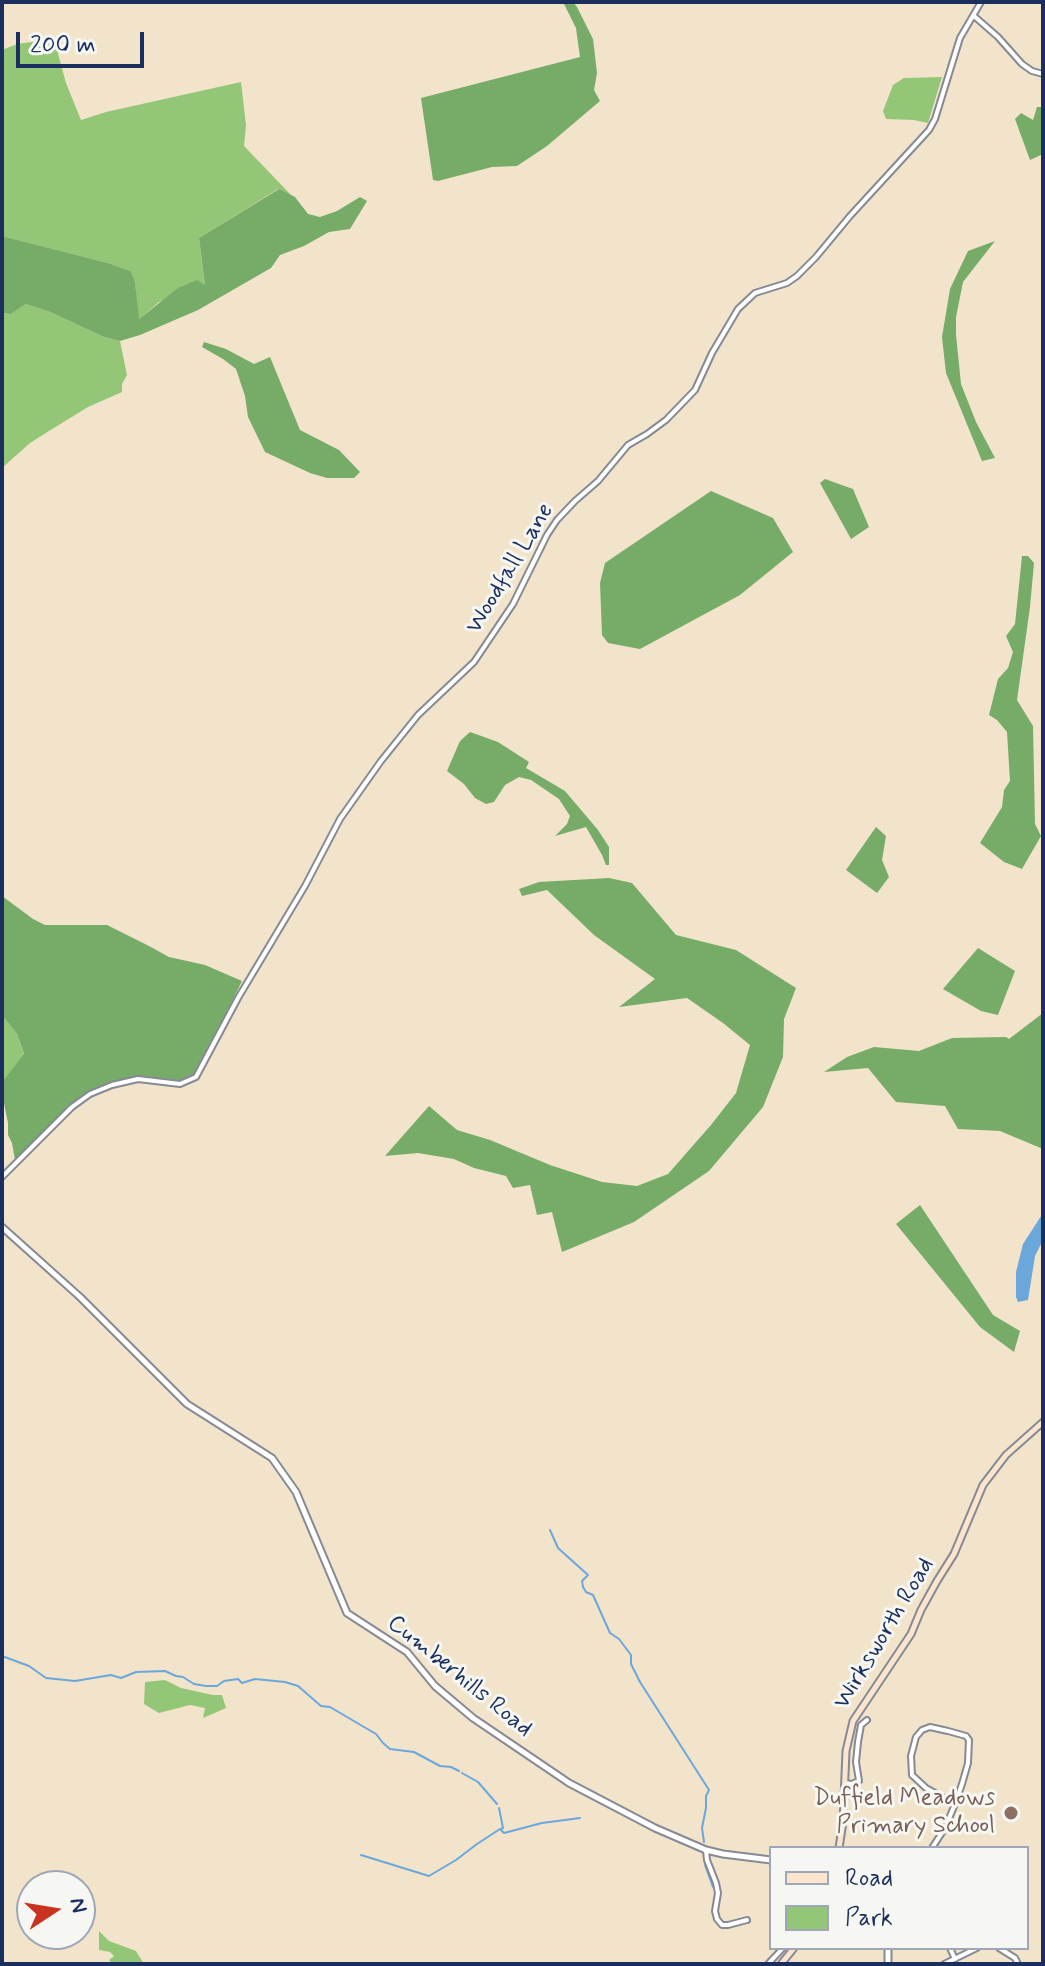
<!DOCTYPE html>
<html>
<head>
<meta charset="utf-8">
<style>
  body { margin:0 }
  #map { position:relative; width:1045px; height:1966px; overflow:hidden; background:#f1e4ca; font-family:Mynerve,sans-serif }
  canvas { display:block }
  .frame { position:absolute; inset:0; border:4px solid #1b2f5e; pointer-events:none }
  .legend { position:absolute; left:769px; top:1846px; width:260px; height:104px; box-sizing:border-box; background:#f6f6f2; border:2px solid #9ea6b7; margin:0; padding:10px 14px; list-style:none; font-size:24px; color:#1b2f5e }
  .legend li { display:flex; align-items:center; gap:16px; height:40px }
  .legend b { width:40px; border:2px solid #9ea6b7 }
  .north { position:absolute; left:16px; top:1870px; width:80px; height:80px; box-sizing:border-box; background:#f6f6f2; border:2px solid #9ea6b7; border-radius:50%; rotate:78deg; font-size:22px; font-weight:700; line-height:32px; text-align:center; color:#1b2f5e }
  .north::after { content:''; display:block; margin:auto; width:28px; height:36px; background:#c8321e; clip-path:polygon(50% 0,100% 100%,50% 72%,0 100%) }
  .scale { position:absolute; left:16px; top:32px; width:128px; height:36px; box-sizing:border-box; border:4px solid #1b2f5e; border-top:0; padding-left:10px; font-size:24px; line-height:28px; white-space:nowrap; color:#1b2f5e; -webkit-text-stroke:6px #f6f6f2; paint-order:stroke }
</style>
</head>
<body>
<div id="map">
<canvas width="1045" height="1966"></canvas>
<div class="frame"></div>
<ul class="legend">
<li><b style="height:10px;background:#fce5cf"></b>Road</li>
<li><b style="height:22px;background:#94c677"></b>Park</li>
</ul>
<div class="north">N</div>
<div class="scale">200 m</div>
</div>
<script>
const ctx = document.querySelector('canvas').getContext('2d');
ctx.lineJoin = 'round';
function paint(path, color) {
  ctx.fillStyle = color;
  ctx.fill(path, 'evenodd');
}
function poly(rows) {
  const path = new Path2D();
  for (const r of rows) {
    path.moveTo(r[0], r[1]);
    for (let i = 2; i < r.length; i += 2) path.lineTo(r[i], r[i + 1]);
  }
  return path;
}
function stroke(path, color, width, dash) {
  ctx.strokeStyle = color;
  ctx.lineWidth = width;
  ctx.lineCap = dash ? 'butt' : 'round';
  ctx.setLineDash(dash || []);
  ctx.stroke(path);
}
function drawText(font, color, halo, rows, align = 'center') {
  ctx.font = font + ' Mynerve,sans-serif';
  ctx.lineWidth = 6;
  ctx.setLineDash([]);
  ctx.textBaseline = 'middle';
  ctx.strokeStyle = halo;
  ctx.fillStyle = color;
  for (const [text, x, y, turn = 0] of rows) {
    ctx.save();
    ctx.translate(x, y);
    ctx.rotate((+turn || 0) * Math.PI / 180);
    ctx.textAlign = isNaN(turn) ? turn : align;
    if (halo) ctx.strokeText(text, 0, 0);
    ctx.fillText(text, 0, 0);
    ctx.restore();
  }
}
paint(poly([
  [54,39,66,83,81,120,106,112,241,82,246,125,244,146,292,196,278,189,199,238,205,285,159,302,138,320,135,282,131,271,108,263,2,236,2,50,17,44],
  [942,77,928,123,914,120,886,119,883,111,893,85,904,78],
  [26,304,50,312,104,337,120,341,127,375,122,384,122,392,88,407,49,431,30,443,2,468,2,313,11,314],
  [2,1015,17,1034,24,1055,2,1082],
  [165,1680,181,1688,213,1695,222,1695,226,1708,203,1718,205,1708,190,1705,159,1713,144,1704,145,1682],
  [99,1931,109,1941,136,1951,144,1964,112,1964,109,1960,114,1956,110,1952,99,1950]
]), '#94c677');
paint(poly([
  [565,2,573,2,577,7,593,39,597,73,594,90,600,101,547,146,517,166,492,167,438,181,433,180,421,98,580,57,576,28,564,4],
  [1037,107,1043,107,1043,154,1030,160,1015,119,1021,113,1033,120],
  [279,189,295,197,308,214,320,217,337,211,360,197,367,201,350,229,329,232,304,246,280,255,271,268,198,310,140,335,120,341,104,337,50,312,26,304,11,314,2,313,2,236,108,263,131,271,135,282,139,319,178,288,197,280,205,285,199,238],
  [995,241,963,282,956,317,956,335,961,384,976,422,995,458,982,461,946,373,942,337,950,289,968,251],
  [204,342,226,349,254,364,270,357,300,430,339,450,360,472,354,478,327,478,310,473,265,452,248,417,245,396,236,369,223,359,202,347],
  [825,479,853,489,869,527,851,539,820,483],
  [711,491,773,518,793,552,740,595,640,649,608,643,602,635,600,583,605,563],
  [1022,556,1028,556,1034,563,1030,607,1017,700,1033,726,1035,824,1041,836,1022,869,1004,862,980,843,1002,807,1004,790,1010,781,1007,732,997,720,989,715,998,679,1008,668,1013,652,1006,636,1015,624],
  [470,732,498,742,529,762,526,768,565,791,598,830,609,847,609,865,606,865,602,855,586,827,555,836,567,824,570,816,559,799,531,780,519,777,505,785,494,802,486,804,475,798,464,784,447,771,460,741],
  [876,827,886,836,882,860,889,877,877,893,846,870],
  [609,878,632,883,676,935,736,950,796,988,784,1019,783,1057,763,1107,709,1171,634,1222,562,1252,552,1212,537,1215,530,1185,513,1188,506,1176,474,1168,454,1159,418,1153,385,1156,429,1106,457,1130,490,1140,550,1165,602,1182,637,1186,668,1174,711,1125,736,1093,750,1045,723,1023,687,998,619,1007,655,979,594,935,547,890,522,896,519,889,539,882],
  [2,896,33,919,45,925,107,925,149,946,169,957,205,965,242,981,198,1071,192,1076,183,1081,138,1076,113,1082,90,1091,69,1106,15,1160,12,1143,8,1135,8,1123,2,1093,2,1082,24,1054,17,1034,2,1015],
  [978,948,1015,971,998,1015,981,1011,943,989],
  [1043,1013,1043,1149,1000,1131,958,1129,945,1106,896,1102,868,1068,824,1072,847,1057,874,1047,919,1051,952,1038,1006,1037,1009,1039],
  [920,1205,993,1315,1020,1331,1014,1352,980,1327,896,1224]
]), '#77ab68');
paint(poly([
  [1043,1213,1043,1240,1035,1256,1028,1300,1018,1302,1016,1297,1016,1272,1023,1244]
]), '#6ca7dc');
stroke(poly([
  [550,1530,558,1548,588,1575,582,1581,583,1587,586,1592,593,1595,610,1633,619,1639,631,1655,631,1664,640,1682,709,1790,706,1796,706,1808,702,1828,704,1842],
  [2,1656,29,1666,46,1678,75,1681,111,1675,121,1678,136,1672,165,1671,176,1676,183,1677,194,1684,206,1686,217,1686,224,1681,238,1679,242,1683,255,1679,285,1682,298,1686,321,1706,330,1707,376,1734,383,1743,390,1749,414,1752,440,1766,451,1767,459,1771],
  [462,1773,478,1782,497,1804],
  [499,1808,503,1828,501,1829],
  [361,1855,429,1876,456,1860,477,1844,500,1829,504,1833,542,1823,580,1818],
  [705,1865,713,1887]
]), '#6ca7dc', 2);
const minor = poly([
  [974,16,998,37,1022,64,1032,71,1043,74],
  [2,1177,72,1107,90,1094,112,1085,138,1079,180,1084,196,1077,238,998,305,886,340,819,381,761,418,715,474,662,513,604,547,535,557,520,575,501,598,481,628,445,647,434,666,420,695,390,712,353,738,309,755,293,787,283,797,276,816,257,850,216,929,130,935,119,960,38,981,2],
  [845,1783,852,1784,859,1781,856,1762,858,1742,861,1725,867,1720],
  [932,1848,945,1828,955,1804,962,1784,968,1763,969,1740,966,1736,948,1731,930,1727,922,1730,916,1737,911,1756,912,1775,926,1788,955,1804],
  [706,1850,707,1860,716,1883,718,1893,715,1911,717,1919,722,1925,728,1925,747,1920],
  [950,1948,955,1959],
  [999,1948,1015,1958,1018,1964],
  [768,1964,783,1948],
  [944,1964,977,1948]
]);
const tertiary = poly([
  [2,1227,80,1297,187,1404,272,1458,296,1492,347,1613,407,1652,435,1686,473,1718,569,1783,655,1828,706,1850,723,1854,771,1860],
  [888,1964,888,1948]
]);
const secondary = poly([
  [839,1848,843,1822,846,1751,853,1721,911,1634,921,1610,937,1581,954,1554,983,1485,1006,1455,1043,1422],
  [781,1964,794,1948]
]);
stroke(minor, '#868a94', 8);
stroke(tertiary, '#868a94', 9);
stroke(secondary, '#868a94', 9);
stroke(minor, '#fff', 4);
stroke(tertiary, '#fff', 5);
stroke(secondary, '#fce5cf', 5);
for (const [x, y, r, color] of [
  [1011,1813,8,"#8d6e63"]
]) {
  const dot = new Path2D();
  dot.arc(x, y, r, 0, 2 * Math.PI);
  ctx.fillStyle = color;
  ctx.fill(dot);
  stroke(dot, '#f6f6f2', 3);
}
drawText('24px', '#1b2f5e', '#f6f6f2', [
  ["Woodfall Lane",511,569,-59],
  ["Wirksworth Road",885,1634,-59],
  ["Cumberhills Road",459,1677,39]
]);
drawText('24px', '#785e54', '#f6f6f2', [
  ["Duffield Meadows",995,1799],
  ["Primary School",995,1827]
], 'right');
</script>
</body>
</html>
